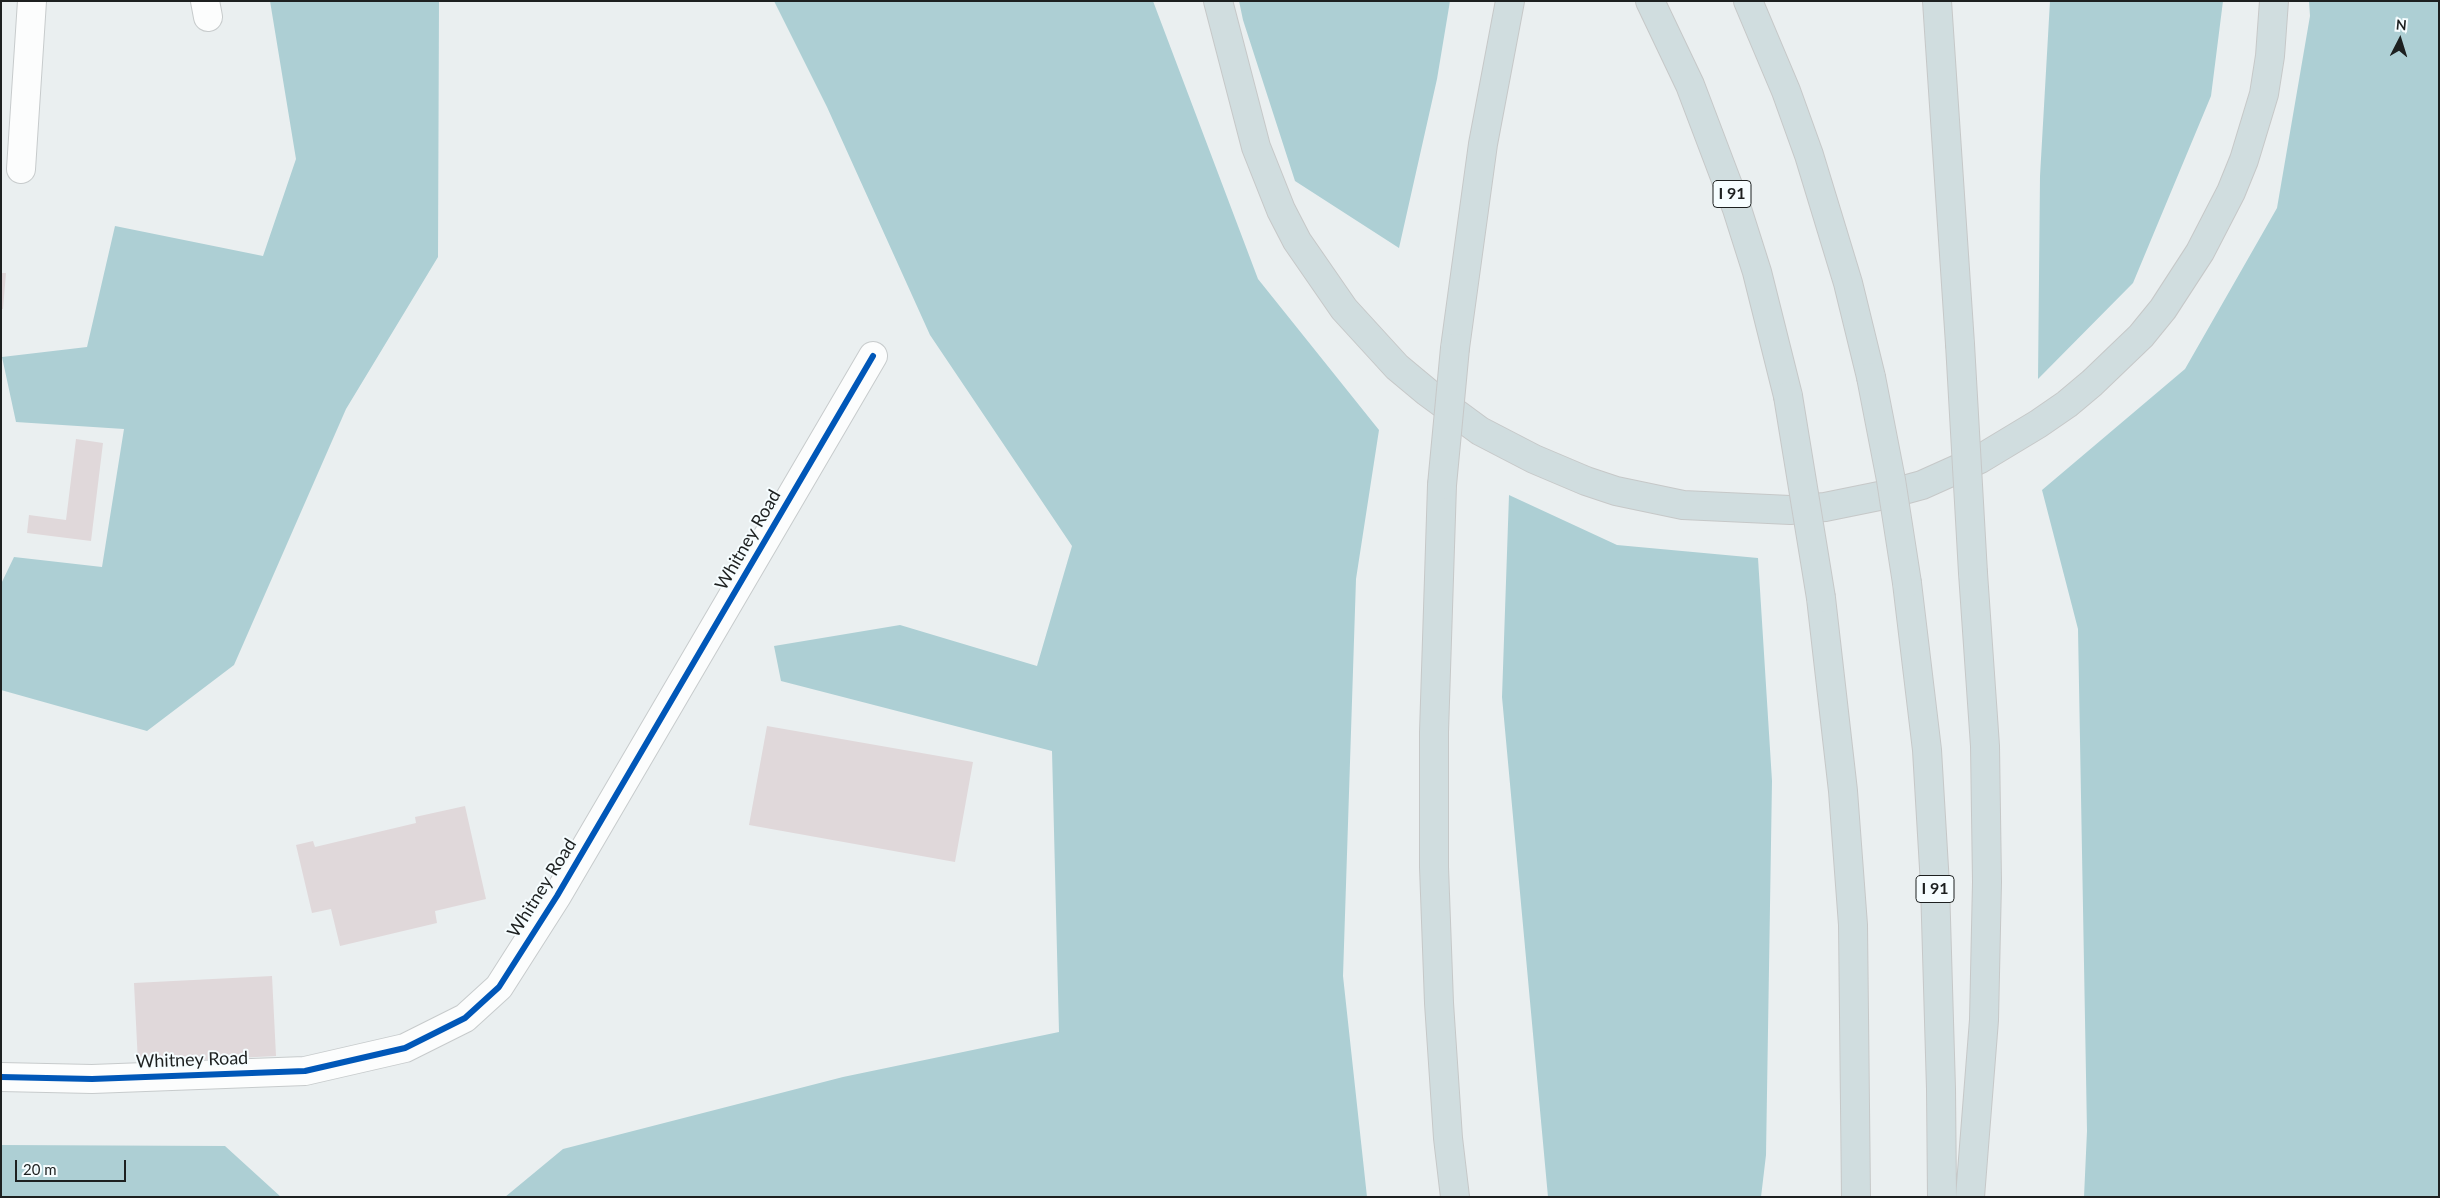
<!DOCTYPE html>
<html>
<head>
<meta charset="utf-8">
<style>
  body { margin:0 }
  #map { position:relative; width:2440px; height:1198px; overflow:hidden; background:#eaeff0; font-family:Lato,sans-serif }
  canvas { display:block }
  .frame { position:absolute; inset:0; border:2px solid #1d2020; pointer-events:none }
  .north { position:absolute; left:2375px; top:15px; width:50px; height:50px; -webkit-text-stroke:4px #f6fdff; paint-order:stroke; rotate:5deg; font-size:14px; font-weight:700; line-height:20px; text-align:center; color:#1d2020 }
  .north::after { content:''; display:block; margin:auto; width:18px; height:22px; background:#1d2020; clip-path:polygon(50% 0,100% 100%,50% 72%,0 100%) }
  .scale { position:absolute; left:15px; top:1160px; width:111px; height:22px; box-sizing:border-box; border:2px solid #1d2020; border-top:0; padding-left:6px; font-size:15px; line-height:18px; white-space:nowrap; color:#1d2020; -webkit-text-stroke:4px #f6fdff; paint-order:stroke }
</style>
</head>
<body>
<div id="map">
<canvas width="2440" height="1198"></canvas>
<div class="frame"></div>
<div class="north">N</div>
<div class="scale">20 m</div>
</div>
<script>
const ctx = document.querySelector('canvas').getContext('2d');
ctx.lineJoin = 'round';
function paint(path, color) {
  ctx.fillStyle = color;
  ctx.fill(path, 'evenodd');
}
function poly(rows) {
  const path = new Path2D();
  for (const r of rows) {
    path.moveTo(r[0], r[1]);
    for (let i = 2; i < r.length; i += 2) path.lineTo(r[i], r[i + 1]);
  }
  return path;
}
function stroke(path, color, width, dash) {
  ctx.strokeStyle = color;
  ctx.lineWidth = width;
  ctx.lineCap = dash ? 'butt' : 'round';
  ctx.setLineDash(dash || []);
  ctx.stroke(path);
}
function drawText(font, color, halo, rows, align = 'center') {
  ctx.font = font + ' Lato,sans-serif';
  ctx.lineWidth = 4;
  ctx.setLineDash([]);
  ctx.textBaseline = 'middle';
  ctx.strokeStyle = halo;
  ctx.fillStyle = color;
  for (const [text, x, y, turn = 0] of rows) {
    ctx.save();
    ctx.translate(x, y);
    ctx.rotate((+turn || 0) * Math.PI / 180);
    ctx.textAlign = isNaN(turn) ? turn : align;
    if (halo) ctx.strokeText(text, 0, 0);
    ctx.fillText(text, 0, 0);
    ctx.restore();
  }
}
paint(poly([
  [270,1,439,1,438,257,346,409,234,665,147,731,1,690,1,584,14,557,102,567,124,429,16,422,2,357,87,347,115,226,263,256,296,159],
  [774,1,1153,1,1258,279,1379,430,1356,579,1343,976,1367,1197,505,1197,563,1149,843,1077,1059,1032,1052,751,781,681,774,646,900,625,1037,666,1072,546,930,335,827,107],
  [1239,1,1450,1,1437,79,1399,248,1295,181,1243,20],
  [2050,1,2223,1,2211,96,2133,283,2038,379,2040,176],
  [2309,1,2439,1,2439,1197,2084,1197,2087,1131,2078,629,2042,490,2185,369,2277,208,2310,16],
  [1509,495,1617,545,1758,558,1772,781,1766,1155,1761,1197,1548,1197,1502,697],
  [1,1145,225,1146,281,1197,1,1197]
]), '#adcfd4');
paint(poly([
  [1,273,6,273,3,309,1,309],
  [76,439,103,443,91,541,27,533,29,515,66,520],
  [767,726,973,762,955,862,749,825],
  [465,806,486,899,435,911,437,923,340,946,331,909,312,913,296,845,313,841,315,847,416,823,415,817],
  [272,976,276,1056,138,1063,134,983]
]), '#e0d8da');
const minor = poly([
  [205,1,208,17],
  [21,169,32,1],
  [1,1077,92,1079,305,1071,405,1048,465,1018,499,987,557,896,873,356]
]);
const highway = poly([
  [1218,1,1256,147,1281,210,1297,241,1344,309,1397,367,1427,392,1480,431,1534,459,1586,481,1616,491,1683,505,1790,510,1825,507,1889,494,1922,485,1980,459,2038,424,2067,404,2092,383,2141,336,2163,309,2200,252,2231,192,2244,160,2264,94,2270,56,2274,1],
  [1650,1,1690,85,1737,209,1757,272,1788,396],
  [1748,1,1786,91,1809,155,1848,283,1871,377],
  [1937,1,1960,344],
  [1455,348,1483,144,1510,1],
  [1442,485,1434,732,1434,867,1439,1003,1448,1138,1455,1197],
  [1907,583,1927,750,1935,885,1941,1089,1942,1197],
  [1821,598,1843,791,1853,925,1856,1197],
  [1970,1197,1984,1020,1987,882,1985,746,1973,573]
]);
stroke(minor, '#c7cbcc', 30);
stroke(highway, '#c6c8c8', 30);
stroke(minor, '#fcfdfd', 28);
stroke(highway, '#d0dddf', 28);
const highwayBridge = poly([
  [1960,344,1973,573],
  [1871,377,1891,480,1907,583],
  [1788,396,1821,598],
  [1442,485,1455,348]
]);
stroke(highwayBridge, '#c6c8c8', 30, []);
stroke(highwayBridge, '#d0dddf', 28);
stroke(poly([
  [1,1077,92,1079,305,1071,405,1048,465,1018,499,987,557,896,873,356]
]), '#0057b8', 6);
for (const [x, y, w] of [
  [1732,194,38],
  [1935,889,38]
]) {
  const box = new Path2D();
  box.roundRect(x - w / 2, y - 13.5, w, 27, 4);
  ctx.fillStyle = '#f6fdff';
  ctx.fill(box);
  stroke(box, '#1d2020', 1);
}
drawText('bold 16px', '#1d2020', null, [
  ["I 91",1732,194],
  ["I 91",1935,889]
]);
drawText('18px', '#1d2020', '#f6fdff', [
  ["Whitney Road",748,540,-60],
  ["Whitney Road",542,888,-58],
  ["Whitney Road",192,1060,-2]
]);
</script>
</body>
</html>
